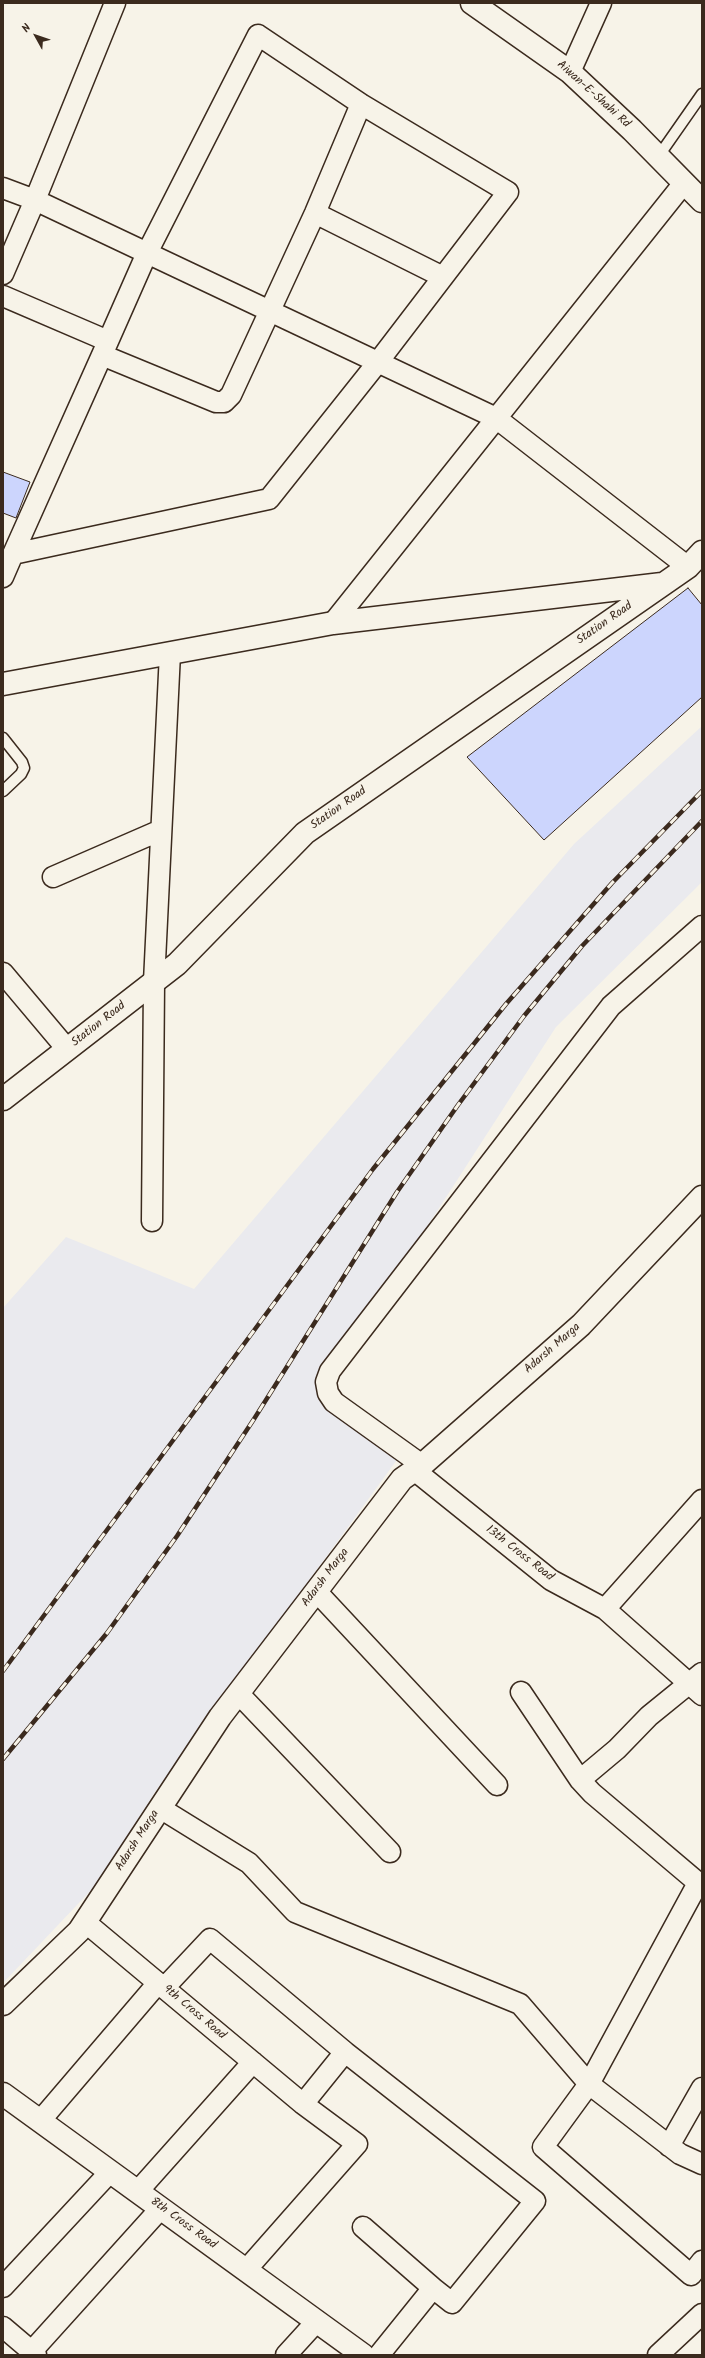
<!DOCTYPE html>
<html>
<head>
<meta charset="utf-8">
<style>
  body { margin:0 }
  #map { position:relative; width:705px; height:2358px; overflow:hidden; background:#f7f3e8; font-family:Kalam,sans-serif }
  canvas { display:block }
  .frame { position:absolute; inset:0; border:4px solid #3b2a1e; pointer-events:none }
  .north { position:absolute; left:16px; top:16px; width:40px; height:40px; -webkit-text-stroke:3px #f7f3e8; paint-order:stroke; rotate:310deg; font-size:11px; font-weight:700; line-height:16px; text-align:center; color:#3b2a1e }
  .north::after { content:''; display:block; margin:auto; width:14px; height:18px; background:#3b2a1e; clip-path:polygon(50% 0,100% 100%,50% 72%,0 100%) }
</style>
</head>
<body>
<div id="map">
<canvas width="705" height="2358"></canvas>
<div class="frame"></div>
<div class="north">N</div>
</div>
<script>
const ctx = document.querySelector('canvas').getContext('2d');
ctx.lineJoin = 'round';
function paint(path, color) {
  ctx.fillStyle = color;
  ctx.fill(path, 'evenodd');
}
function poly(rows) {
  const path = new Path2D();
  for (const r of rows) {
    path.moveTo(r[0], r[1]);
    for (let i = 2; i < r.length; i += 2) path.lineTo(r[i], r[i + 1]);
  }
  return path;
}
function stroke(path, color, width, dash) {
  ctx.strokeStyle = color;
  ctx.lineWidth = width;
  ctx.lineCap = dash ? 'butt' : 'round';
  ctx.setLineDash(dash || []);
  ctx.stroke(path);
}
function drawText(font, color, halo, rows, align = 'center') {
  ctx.font = font + ' Kalam,sans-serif';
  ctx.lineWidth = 3.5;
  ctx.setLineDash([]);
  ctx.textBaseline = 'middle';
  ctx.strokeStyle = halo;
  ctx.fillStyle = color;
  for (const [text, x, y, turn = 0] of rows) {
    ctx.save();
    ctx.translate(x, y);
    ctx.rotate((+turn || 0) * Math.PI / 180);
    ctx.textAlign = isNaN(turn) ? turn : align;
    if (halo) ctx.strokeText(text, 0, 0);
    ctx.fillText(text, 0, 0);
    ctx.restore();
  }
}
paint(poly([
  [702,726,702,882,556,1027,328,1380,399,1457,155,1792,96,1885,3,1983,3,1308,66,1237,194,1289,574,844]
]), '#eaeaee');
const building = poly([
  [3,472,30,482,16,518,3,513,3,472],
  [688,588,702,605,702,697,544,840,467,757,688,588]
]);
paint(building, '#ccd5fd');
stroke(building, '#3b2a1e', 1);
const service = poly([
  [658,157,702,94],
  [3,738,22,762,24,768,21,774,3,791]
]);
const minor = poly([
  [570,72,601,3],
  [3,188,35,200,496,418,688,567],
  [315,213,443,277],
  [3,274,35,200,115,3],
  [3,296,108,341],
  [102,355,216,402,224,402,231,395,315,213,361,104],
  [3,577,13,554,102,355,147,253,258,35,361,104,508,192,378,362,269,499,13,554],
  [333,623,684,183],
  [53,877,161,830],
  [3,973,67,1049],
  [152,1221,154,982,170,653],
  [422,1465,334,1402,328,1393,326,1382,330,1371,611,1006,702,926],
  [413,1469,551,1580,605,1609,702,1695],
  [316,1591,497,1785],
  [605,1609,702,1500],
  [521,1692,580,1780,592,1793,702,1886],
  [238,1693,390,1852],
  [580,1780,617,1749,649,1716,702,1673],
  [160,1808,249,1863,295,1912,520,2004,589,2084,680,2154,702,2164],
  [698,1883,589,2084,543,2147,691,2275,702,2261],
  [85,1922,303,2104,357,2144,246,2270],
  [164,1988,210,1939,345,2052],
  [303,2104,345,2052,535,2201,452,2303,433,2288],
  [40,2121,158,1983],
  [669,2146,702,2088],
  [138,2191,253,2062],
  [363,2227,433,2288,379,2355],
  [3,2287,110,2172],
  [3,2327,36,2355],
  [32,2351,161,2208],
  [286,2355,317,2321],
  [658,2355,702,2314]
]);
const tertiary = poly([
  [3,2094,363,2355]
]);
const secondary = poly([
  [472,3,570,72,632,130,702,201],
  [3,684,333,623,662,584],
  [3,1099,177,964,305,833,688,567,702,552],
  [3,2004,79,1931,220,1717,402,1479,422,1465,581,1325,702,1197]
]);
stroke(service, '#3b2a1e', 13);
stroke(minor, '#3b2a1e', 23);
stroke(tertiary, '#3b2a1e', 25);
stroke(secondary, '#3b2a1e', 25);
stroke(service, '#f7f3e8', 10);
stroke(minor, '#f7f3e8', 20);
stroke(tertiary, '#f7f3e8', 22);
stroke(secondary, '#f7f3e8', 22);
const rail = poly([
  [3,1671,373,1169,506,1004,612,883,702,791],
  [3,1759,107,1633,177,1536,254,1419,397,1192,458,1105,524,1016,582,946,702,821]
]);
stroke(rail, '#3b2a1e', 4.5);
stroke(rail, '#f7f3e8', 3, [9]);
drawText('12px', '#3b2a1e', '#f7f3e8', [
  ["Aiwan-E-Shahi Rd",593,95,42],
  ["Station Road",605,624,-35],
  ["Station Road",339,809,-35],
  ["Station Road",99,1025,-38],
  ["Adarsh Marga",553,1349,-41],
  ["13th Cross Road",519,1554,38],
  ["Adarsh Marga",326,1578,-53],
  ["Adarsh Marga",138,1841,-57],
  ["9th Cross Road",194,2013,40],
  ["8th Cross Road",183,2224,36]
]);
</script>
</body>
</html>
